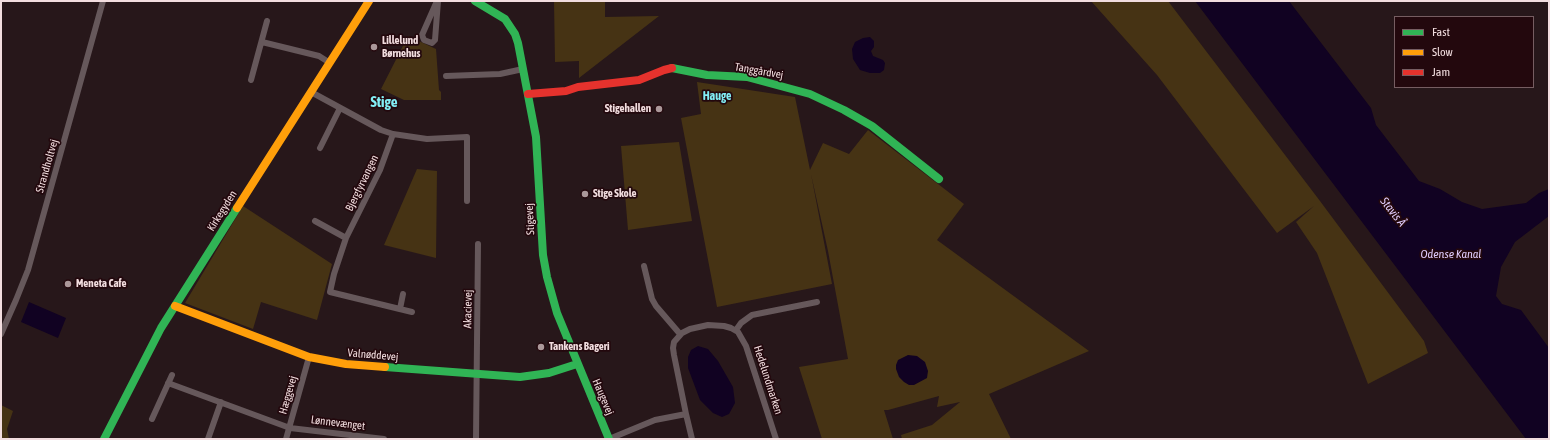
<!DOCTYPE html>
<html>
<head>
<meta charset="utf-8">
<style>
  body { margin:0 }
  #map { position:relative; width:1550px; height:440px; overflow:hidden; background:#27171a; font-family:"Asap Condensed",sans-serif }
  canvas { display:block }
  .frame { position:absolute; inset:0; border:2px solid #f2dddf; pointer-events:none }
  .legend { position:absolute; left:1394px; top:16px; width:140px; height:72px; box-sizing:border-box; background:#23080d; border:1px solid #765d61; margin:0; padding:5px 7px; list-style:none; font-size:12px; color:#f2dddf }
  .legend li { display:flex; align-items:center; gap:8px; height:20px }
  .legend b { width:20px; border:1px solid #765d61 }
</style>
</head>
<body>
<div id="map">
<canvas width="1550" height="440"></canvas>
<div class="frame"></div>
<ul class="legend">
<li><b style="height:5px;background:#30b455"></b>Fast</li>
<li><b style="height:5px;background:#ff9f0a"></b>Slow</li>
<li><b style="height:5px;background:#e5322d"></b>Jam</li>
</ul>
</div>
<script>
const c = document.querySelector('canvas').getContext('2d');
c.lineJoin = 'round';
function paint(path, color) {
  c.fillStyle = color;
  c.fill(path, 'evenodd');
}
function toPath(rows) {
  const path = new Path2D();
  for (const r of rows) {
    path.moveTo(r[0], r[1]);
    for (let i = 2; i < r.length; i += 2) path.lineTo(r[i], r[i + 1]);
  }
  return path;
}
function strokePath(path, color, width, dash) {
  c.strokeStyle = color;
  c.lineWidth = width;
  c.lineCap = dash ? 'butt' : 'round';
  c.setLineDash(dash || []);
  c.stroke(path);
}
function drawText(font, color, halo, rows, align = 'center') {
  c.font = font + ' "Asap Condensed",sans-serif';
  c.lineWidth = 3.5;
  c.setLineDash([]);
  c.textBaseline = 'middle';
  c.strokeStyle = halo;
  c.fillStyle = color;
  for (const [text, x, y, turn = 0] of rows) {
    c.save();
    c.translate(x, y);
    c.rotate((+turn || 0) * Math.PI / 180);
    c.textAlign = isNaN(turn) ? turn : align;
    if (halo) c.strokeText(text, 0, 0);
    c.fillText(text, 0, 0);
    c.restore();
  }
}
const green = toPath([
  [554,1,612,1,605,2,605,17,659,16,579,78,579,61,555,62],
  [1091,1,1168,1,1320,201,1424,341,1428,353,1368,384,1317,253,1296,222,1314,206,1277,233,1157,75],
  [408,36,436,49,439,90,441,92,441,100,404,100,381,89],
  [697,82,795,97,810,170,823,143,849,154,868,130,964,204,937,240,1089,351,989,394,1011,439,902,439,901,435,932,425,960,402,937,407,939,396,888,410,884,410,893,439,822,439,799,367,848,359,828,251,811,174,832,284,717,307,681,118,701,114],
  [679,142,692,221,628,230,621,146],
  [417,169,437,171,436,258,384,245],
  [243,206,332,264,317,320,261,302,253,329,185,303],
  [1,405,13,411,7,429,9,439,1,439]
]);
const water = toPath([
  [1195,1,1289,1,1371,108,1376,125,1419,181,1440,189,1462,202,1482,209,1526,203,1539,193,1549,189,1549,216,1515,242,1501,267,1496,296,1502,304,1521,310,1549,348,1549,439,1526,439],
  [870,37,874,41,874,47,871,51,873,56,883,60,885,63,884,70,880,73,870,73,860,70,853,59,852,49,855,42,863,38],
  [29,302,66,318,58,338,21,322],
  [698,346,708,349,718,361,733,387,735,403,729,414,722,417,713,413,700,400,688,368,688,357,691,350],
  [908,355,917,356,925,362,928,371,927,378,914,385,909,385,904,382,899,377,896,369,896,365,898,360]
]);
const street = toPath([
  [437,1,422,35,424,40,432,43,435,40,438,1],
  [262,42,319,56,330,63],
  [446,76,500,74,523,69],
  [251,80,267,21],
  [311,92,381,130,393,134,427,139,467,137,467,201],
  [393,134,380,170,346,238,334,274,330,292,412,312],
  [320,148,340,108],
  [315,221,346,238],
  [644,266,652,299,656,306,680,334],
  [400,309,403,294],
  [736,330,741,323,752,315,817,302],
  [1,334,16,300,28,270,103,1],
  [168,383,290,428,384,439],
  [686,414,674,355,673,348,674,342,682,333,690,329,708,325,724,326,731,328,738,332,746,346,776,439],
  [152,419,172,375],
  [208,439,221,402],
  [286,439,309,357],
  [476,439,478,244],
  [609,439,655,420,686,414,692,439]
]);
const fast = toPath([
  [475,1,505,19,515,34,518,43,536,137,543,255,547,277,557,313,609,439],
  [672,68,707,75,747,77,810,94,844,110,872,126,939,179],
  [385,367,520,377,549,373,577,364],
  [104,439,161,328,237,208]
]);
const slow = toPath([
  [237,208,369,1],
  [175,306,309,357,346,364,385,367]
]);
const jam = toPath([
  [528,94,566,91,578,87,639,80,664,70,672,68]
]);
const markers = [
  [374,47,4,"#ab989a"],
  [659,109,4,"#ab989a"],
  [585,194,4,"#ab989a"],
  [68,284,4,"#ab989a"],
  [541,347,4,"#ab989a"]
];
const poiNames = [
  ["Lillelund",382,41],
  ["Børnehus",382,54],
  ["Stigehallen",651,109,"right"],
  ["Stige Skole",593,194],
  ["Meneta Cafe",76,284],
  ["Tankens Bageri",549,347]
];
const streetNames = [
  ["Tanggårdvej",759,71,10],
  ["Strandholtvej",47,166,-74],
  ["Bjergfyrvangen",362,183,-64],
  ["Kirkegyden",222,211,-58],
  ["Stigevej",530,219,-93],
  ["Akacievej",468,309,-89],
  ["Valnøddevej",373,355,5],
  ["Hedelundmarken",768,380,72],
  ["Hæggevej",288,395,-74],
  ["Haugevej",603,397,67],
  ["Lønnevænget",338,423,7]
];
const neighbourhoodNames = [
  ["Hauge",717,96]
];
const waterNames = [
  ["Stavis Å",1393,212,52],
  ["Odense Kanal",1451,254]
];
const districtNames = [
  ["Stige",384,102]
];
paint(green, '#463314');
paint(water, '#110222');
strokePath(street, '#66585b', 6);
strokePath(fast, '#30b455', 8);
strokePath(slow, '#ff9f0a', 8);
strokePath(jam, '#e5322d', 8);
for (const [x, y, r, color] of markers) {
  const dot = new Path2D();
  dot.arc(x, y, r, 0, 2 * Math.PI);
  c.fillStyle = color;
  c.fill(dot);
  strokePath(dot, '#23080d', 1.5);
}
drawText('bold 11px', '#f2dddf', '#23080d', poiNames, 'left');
drawText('11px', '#f2dddf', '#23080d', streetNames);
drawText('bold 12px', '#82eef5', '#23080d', neighbourhoodNames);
drawText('italic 12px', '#dfcbfc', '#23080d', waterNames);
drawText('bold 15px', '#82eef5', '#23080d', districtNames);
</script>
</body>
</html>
